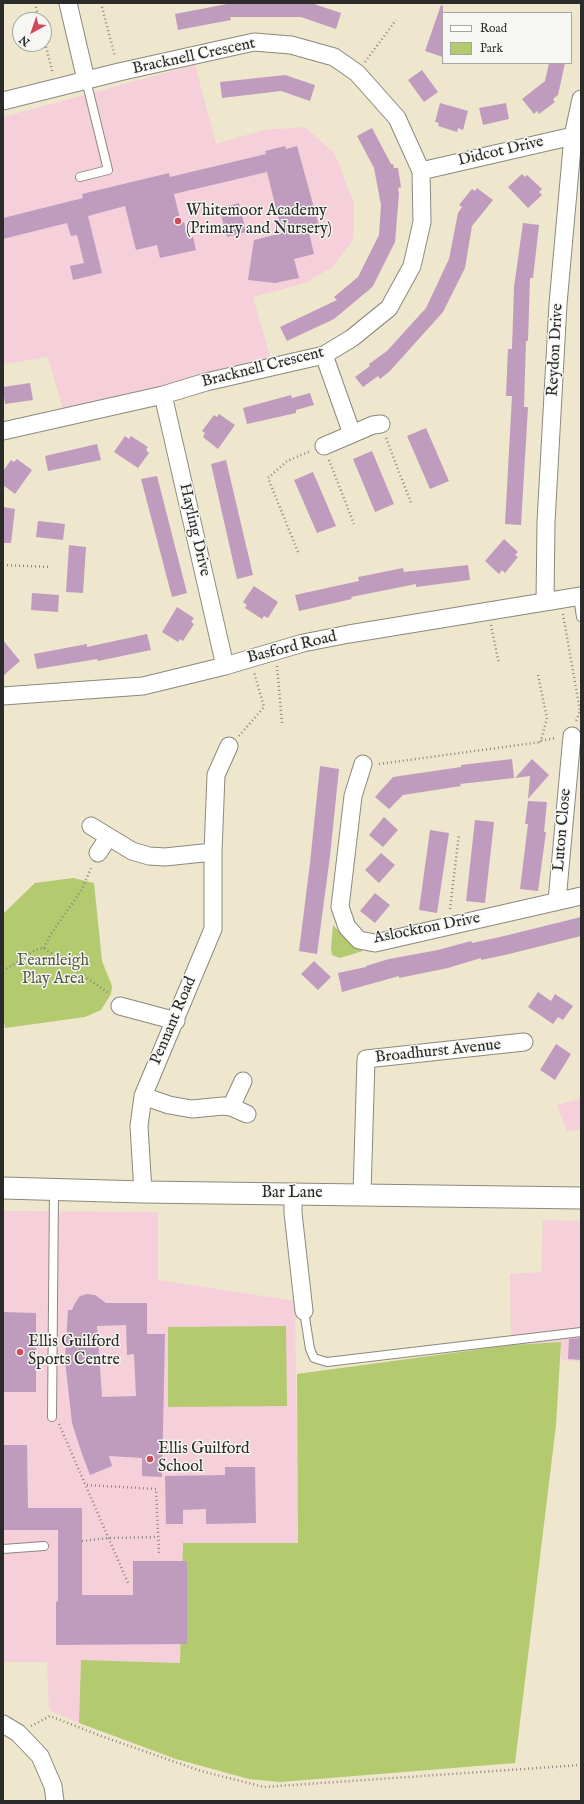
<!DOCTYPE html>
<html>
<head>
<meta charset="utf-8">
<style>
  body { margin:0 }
  #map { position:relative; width:584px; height:1804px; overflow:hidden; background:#eee6cd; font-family:"IM FELL English",serif }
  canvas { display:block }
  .frame { position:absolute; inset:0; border:4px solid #2b2b2b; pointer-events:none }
  .legend { position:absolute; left:442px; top:12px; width:130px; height:52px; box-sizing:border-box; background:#f6f6f2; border:1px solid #a5a5a2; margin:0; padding:5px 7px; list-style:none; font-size:12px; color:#2b2b2b }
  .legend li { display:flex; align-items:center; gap:8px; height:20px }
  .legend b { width:20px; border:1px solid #a5a5a2 }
  .north { position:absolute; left:12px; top:12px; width:40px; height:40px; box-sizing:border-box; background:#f6f6f2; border:1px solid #a5a5a2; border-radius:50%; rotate:220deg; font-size:11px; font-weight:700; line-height:16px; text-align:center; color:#2b2b2b }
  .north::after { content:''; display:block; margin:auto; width:14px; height:18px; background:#d1495b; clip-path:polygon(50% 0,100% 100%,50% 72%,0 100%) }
</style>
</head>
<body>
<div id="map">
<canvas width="584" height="1804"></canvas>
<div class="frame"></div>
<ul class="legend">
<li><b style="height:5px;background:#fff"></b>Road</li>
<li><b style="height:11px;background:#b3ca6f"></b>Park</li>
</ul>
<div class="north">N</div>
</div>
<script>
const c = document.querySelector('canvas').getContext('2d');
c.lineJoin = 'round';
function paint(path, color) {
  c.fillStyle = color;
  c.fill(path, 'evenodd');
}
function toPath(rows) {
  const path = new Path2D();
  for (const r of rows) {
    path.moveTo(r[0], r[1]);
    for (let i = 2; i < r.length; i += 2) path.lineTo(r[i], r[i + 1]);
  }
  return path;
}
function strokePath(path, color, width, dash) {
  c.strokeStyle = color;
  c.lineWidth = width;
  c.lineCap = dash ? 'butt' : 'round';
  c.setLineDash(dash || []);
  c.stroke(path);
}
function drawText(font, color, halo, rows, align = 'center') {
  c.font = font + ' "IM FELL English",serif';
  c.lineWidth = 3;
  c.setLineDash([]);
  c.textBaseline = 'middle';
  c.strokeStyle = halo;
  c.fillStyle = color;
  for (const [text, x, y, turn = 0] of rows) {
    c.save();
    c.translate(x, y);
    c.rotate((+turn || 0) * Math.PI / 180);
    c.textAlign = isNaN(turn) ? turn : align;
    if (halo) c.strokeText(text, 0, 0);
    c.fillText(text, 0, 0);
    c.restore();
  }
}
const built = toPath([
  [195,65,216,144,264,130,305,127,335,154,354,204,353,239,334,266,305,283,253,297,272,364,63,409,48,357,3,364,3,117],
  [581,1099,581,1129,567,1131,557,1105],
  [3,1211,158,1212,158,1280,295,1301,298,1543,183,1543,180,1663,81,1660,79,1723,49,1710,47,1662,3,1662],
  [543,1220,581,1221,581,1362,561,1360,561,1342,511,1345,510,1274,541,1272]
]);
const green = toPath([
  [73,878,94,883,102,961,112,986,111,994,101,1010,85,1017,5,1028,3,1016,3,914,35,883],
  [333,925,352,945,363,951,340,958,332,955,331,948],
  [286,1326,287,1406,168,1407,168,1327],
  [561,1342,556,1425,515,1763,305,1780,280,1782,249,1779,176,1759,79,1723,81,1660,180,1663,183,1543,298,1543,297,1374,511,1345]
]);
const building = toPath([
  [232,3,311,3,341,13,336,29,301,17,230,17,231,20,178,30,175,14],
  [441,5,443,6,443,57,425,51],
  [549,63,565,63,558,95,553,99,555,102,539,114,537,111,534,114,522,99,545,81],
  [422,70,438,92,424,102,408,80],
  [285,75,315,85,310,101,281,91,222,98,220,82],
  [440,103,468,111,463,130,458,128,457,132,438,126,439,123,435,122],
  [506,103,509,119,483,125,479,108],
  [372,128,391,164,393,164,394,168,398,168,401,187,398,188,399,194,395,242,373,286,370,289,334,319,287,341,280,327,337,300,334,297,358,277,379,235,381,205,374,168,357,136],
  [285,146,286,149,297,146,319,226,308,228,314,254,294,259,299,278,275,283,248,280,254,240,282,233,267,172,174,194,181,223,184,222,188,238,193,237,196,250,160,258,157,245,136,250,125,206,88,216,102,273,73,280,70,266,84,263,77,235,71,236,67,223,3,239,3,218,83,198,82,194,169,173,170,177,266,154,265,151],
  [522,174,525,177,527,175,542,189,539,192,542,195,528,208,508,187],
  [477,188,493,200,472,226,465,268,443,312,390,371,380,379,378,376,363,387,355,377,370,366,369,364,387,351,426,308,449,259,458,213,462,207,459,205,472,189,475,191],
  [239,203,246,232,227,237,219,208],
  [523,223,539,225,533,278,530,278,528,341,526,341,524,407,528,407,521,525,505,524,512,396,506,396,508,349,512,349,514,287],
  [30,383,33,400,5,404,3,387],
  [310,393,314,405,296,410,296,413,247,424,243,408,291,395,292,398],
  [219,414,235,425,218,449,203,437,205,433,202,431,214,415,217,417],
  [426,428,449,481,430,489,407,436],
  [125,436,129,439,131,436,148,447,146,450,149,453,138,468,114,452],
  [97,444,101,460,48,471,45,456],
  [372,451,394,504,375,512,353,459],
  [17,459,32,470,15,494,3,485,3,471,11,460,14,462],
  [226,460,253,575,237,579,211,464],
  [313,472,336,526,317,533,294,480],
  [157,476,187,593,172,597,141,479],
  [3,507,15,509,11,543,3,543],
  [38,521,65,524,63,540,36,537],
  [504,539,518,552,515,555,518,557,505,573,502,570,499,574,485,561],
  [69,545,86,547,83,593,66,592],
  [468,565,470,580,416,587,416,584,351,597,352,599,299,611,295,595,359,581,358,577,403,568,404,572],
  [254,586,278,602,268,618,264,616,262,619,245,608,247,605,243,602],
  [32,593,59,595,58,612,31,610],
  [177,607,194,618,191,622,194,624,183,641,180,639,178,642,162,632],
  [147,634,151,650,98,661,97,659,37,669,34,654,87,644,87,647],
  [3,640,20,661,3,676],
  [512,759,514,778,460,784,461,786,403,795,389,809,375,797,393,777,461,767,461,765],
  [532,759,549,775,528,799,530,776,515,778],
  [320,766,339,769,330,856,317,954,299,951,310,863],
  [528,801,547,802,544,832,546,832,538,891,520,889,528,824,525,824],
  [384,817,398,830,383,847,369,835],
  [475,820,494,822,485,903,466,901],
  [430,830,449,833,437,913,419,910],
  [381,853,395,865,379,883,365,870],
  [375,893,390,905,375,923,360,911],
  [581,917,581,936,509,954,481,960,481,958,448,968,399,978,399,976,342,992,338,973,366,967,366,966,389,959,438,950,471,941,472,943,500,937],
  [314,961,331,977,318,990,301,974],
  [538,992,551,1001,555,994,573,1006,563,1020,558,1017,553,1024,528,1007],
  [556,1044,571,1054,555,1080,540,1070],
  [87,1294,95,1295,106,1303,147,1303,147,1334,165,1334,162,1477,142,1476,142,1458,109,1456,112,1466,90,1475,82,1454,72,1423,65,1360,68,1310,72,1310,75,1303,80,1296],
  [126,1325,127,1355,134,1354,136,1396,102,1397,97,1326],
  [3,1312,36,1313,36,1392,3,1392],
  [581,1338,581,1360,568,1359,569,1339],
  [3,1445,27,1445,28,1508,82,1508,82,1595,133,1595,133,1561,187,1561,187,1644,56,1645,56,1602,58,1601,58,1530,3,1530],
  [225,1467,255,1467,256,1523,206,1524,206,1509,183,1510,183,1524,166,1524,165,1476,225,1475]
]);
const path = toPath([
  [35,3,39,20],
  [101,3,115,57],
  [44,39,53,74],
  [365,62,396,20],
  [386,438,411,503],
  [329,460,354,524],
  [298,552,268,478,287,461,311,451],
  [3,565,50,567],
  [563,614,580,711,576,721],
  [491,625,499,664],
  [277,666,282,723],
  [538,675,547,718,541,741],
  [239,736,264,707,254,672],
  [379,764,541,742,539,741,556,738],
  [450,909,459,834],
  [44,948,51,934,81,891,92,866],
  [3,971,35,950,44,948,110,994],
  [59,1424,128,1583],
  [87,1485,156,1489,159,1553],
  [82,1541,109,1538,157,1537],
  [31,1726,50,1716,101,1736,201,1771,264,1787,581,1765]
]);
const service = toPath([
  [80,177,108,170,86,80],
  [578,597,581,617],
  [304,1311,310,1349,314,1358,327,1362,581,1332],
  [52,1417,54,1190],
  [3,1549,44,1546]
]);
const minor = toPath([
  [68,3,86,80],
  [3,101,119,72,254,42,291,45,334,57,357,73,397,118,421,171,422,222,412,266,389,308,352,338,324,355,206,382,163,395,3,431],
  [421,171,573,136,581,137],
  [324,355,352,434],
  [163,395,225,666],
  [324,446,373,425,381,424],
  [545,602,546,522,558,304,573,136,581,99],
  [3,696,143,686,225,666,303,643,349,634,581,596],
  [363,764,353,796,340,907,347,927,359,940,375,943,581,896],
  [91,826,132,851,149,856,165,857,213,852],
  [98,853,108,838],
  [557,901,572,736],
  [120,1006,176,1021],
  [143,1096,169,1105,192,1109,223,1106,231,1107,247,1114],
  [231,1107,243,1081],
  [143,1192,139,1126,143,1096,213,929,213,852,216,775,229,746],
  [293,1194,293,1213,304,1311],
  [362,1194,366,1059,524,1042],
  [3,1724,18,1733,40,1756,53,1786,55,1801]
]);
const tertiary = toPath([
  [3,1188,143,1192,581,1198]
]);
const markers = [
  [178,221,4,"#d1495b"],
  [20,1352,4,"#d1495b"],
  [150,1459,4,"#d1495b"]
];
const streetNames = [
  ["Bracknell Crescent",194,57,-12],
  ["Didcot Drive",501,152,-13],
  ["Reydon Drive",556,350,-87],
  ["Bracknell Crescent",263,368,-14],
  ["Hayling Drive",194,530,77],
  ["Basford Road",292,648,-14],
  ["Luton Close",563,830,-85],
  ["Aslockton Drive",427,929,-11],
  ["Pennant Road",174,1021,-67],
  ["Broadhurst Avenue",438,1052,-6],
  ["Bar Lane",292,1194]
];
const poiNames = [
  ["Whitemoor Academy",186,212],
  ["(Primary and Nursery)",186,230],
  ["Ellis Guilford",28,1343],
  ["Sports Centre",28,1361],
  ["Ellis Guilford",158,1450],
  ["School",158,1468]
];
const parkNames = [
  ["Fearnleigh",53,962],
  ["Play Area",53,980]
];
paint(built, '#f5cfda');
paint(green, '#b3ca6f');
paint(building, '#bf9cbe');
strokePath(service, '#8c887c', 10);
strokePath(minor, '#8c887c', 19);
strokePath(tertiary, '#8c887c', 23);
strokePath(path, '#8c887c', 2.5, [1, 3]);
strokePath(service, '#fff', 8);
strokePath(minor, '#fff', 17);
strokePath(tertiary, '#fff', 21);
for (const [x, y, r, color] of markers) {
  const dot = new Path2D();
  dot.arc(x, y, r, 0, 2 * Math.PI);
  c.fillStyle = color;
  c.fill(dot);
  strokePath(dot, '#f6f6f2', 1.5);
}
drawText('16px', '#2b2b2b', '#f6f6f2', streetNames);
drawText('16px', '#2b2b2b', '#f6f6f2', poiNames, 'left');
drawText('16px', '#545b3f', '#f6f6f2', parkNames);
</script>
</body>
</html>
